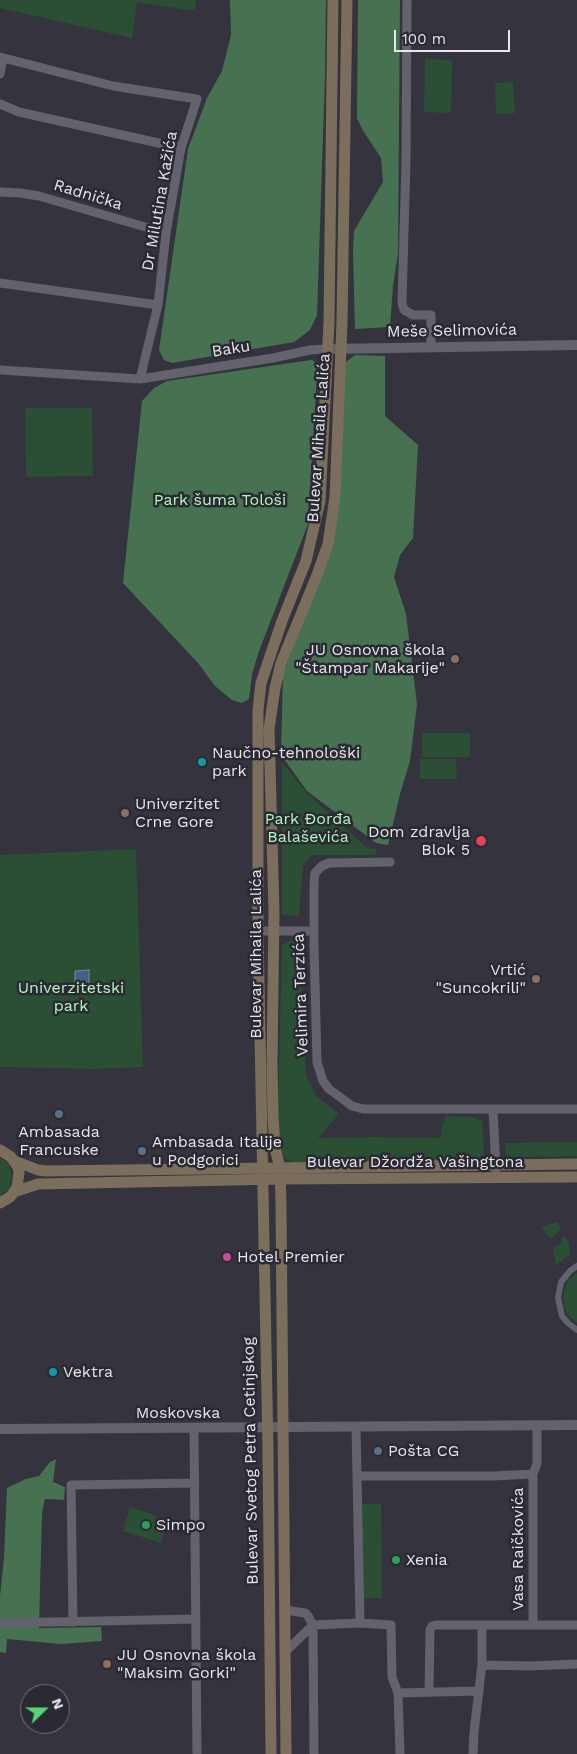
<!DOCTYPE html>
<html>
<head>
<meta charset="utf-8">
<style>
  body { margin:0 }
  #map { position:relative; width:577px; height:1754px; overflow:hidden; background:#35333d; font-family:"Work Sans",sans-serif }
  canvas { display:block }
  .north { position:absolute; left:20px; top:1684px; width:50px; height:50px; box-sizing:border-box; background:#2b2932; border:1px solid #76747c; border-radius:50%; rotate:68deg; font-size:14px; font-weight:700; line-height:20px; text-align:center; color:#e6e5eb }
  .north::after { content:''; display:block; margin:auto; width:18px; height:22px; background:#53d673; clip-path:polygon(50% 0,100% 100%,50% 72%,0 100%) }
  .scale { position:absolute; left:394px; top:30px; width:116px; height:22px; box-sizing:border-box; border:2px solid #e6e5eb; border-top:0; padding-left:6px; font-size:15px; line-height:18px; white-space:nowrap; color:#e6e5eb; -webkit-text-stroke:4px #2b2932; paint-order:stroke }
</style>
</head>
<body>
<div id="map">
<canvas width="577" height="1754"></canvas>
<div class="north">N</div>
<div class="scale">100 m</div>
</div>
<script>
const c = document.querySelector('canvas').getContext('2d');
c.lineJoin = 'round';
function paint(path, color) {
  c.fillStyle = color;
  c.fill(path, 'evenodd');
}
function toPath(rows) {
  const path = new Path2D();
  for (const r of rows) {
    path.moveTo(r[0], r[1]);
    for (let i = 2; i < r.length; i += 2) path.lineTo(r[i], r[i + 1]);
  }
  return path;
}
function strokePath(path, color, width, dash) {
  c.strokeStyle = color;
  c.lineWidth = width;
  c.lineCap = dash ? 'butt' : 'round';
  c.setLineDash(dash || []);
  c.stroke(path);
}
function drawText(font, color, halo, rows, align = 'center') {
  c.font = font + ' "Work Sans",sans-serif';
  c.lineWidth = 5;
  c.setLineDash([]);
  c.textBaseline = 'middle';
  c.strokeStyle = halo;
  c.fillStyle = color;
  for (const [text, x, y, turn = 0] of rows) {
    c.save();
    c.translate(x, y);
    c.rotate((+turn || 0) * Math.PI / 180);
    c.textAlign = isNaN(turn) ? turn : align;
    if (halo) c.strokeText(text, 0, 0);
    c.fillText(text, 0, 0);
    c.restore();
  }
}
const green = toPath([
  [0,0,196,0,195,11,137,2,132,38,0,8],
  [425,59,452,60,451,113,424,112],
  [513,82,515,113,496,114,495,83],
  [25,408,92,408,93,476,26,477],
  [422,733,470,733,470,757,422,757],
  [420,759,456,759,457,779,420,779],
  [282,762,306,792,322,807,367,848,376,849,377,855,311,855,303,866,299,916,282,915],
  [136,849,143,1067,95,1069,0,1067,0,855],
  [289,941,294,941,299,946,306,1075,316,1096,339,1114,318,1138,372,1137,441,1138,442,1125,446,1116,471,1117,482,1121,484,1154,476,1160,293,1163,284,1157,277,1146,282,945],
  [577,1142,577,1156,513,1157,506,1154,505,1143],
  [0,1158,7,1162,12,1174,10,1187,0,1196],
  [557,1222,560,1227,560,1231,553,1237,549,1237,542,1227],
  [565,1236,569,1243,570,1254,556,1265,553,1249,560,1244,563,1237],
  [577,1273,577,1323,568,1315,564,1306,563,1297,565,1287,570,1279],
  [362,1504,381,1504,382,1598,363,1598],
  [130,1507,168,1520,161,1543,123,1531]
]);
const forest = toPath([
  [230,0,326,0,325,76,317,315,310,330,294,342,172,363,164,360,159,350,188,149,207,98,222,71,231,35],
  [358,0,400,0,398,253,393,286,390,327,355,329,353,252,354,231,383,182,381,158,362,129,357,118],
  [355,355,385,356,385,416,418,445,413,538,400,555,394,577,406,614,417,704,410,761,400,794,388,845,376,843,307,791,281,755,283,675,331,538,343,364],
  [311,360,314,361,317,374,308,524,259,651,252,674,249,699,242,703,232,700,215,686,198,663,123,583,142,401,154,388,167,381],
  [56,1459,53,1482,65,1487,64,1500,45,1499,42,1512,39,1628,101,1627,102,1641,61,1644,7,1639,6,1653,0,1652,0,1596,4,1558,7,1488,26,1479,39,1476,50,1462]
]);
const water = toPath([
  [89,970,89,985,75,985,75,971,89,970]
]);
const pedestrian = toPath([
  [577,1266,570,1271,561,1282,558,1298,562,1316,568,1323,577,1330]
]);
const minor = toPath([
  [407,0,406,161,402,303,404,310,413,315,431,315,431,347],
  [0,57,113,86,197,99,181,148,166,233,158,305,140,379],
  [0,74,3,58],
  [0,104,19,112,181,148],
  [0,192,20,193,39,196,166,233],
  [0,283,158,305],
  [0,370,140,379,273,358,310,350,328,349],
  [390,862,329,863,322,866,315,873,314,883,314,944,317,1062,323,1081,329,1089,352,1106,363,1109,577,1109],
  [258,931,314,931],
  [493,1109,496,1170],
  [356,1427,360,1623],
  [194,1428,197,1754],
  [533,1474,533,1625],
  [357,1476,493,1476,533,1474,537,1464,537,1426],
  [285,1610,305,1613,308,1616,313,1625,314,1754],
  [73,1622,71,1485,195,1483],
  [0,1623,196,1619],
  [313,1625,360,1623,391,1625,392,1677,398,1693,400,1754],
  [284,1653,313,1625],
  [482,1665,530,1666,577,1664],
  [429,1692,430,1630,432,1626,436,1625,577,1625],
  [398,1693,478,1691],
  [473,1754,474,1732,482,1665,482,1625]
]);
const tertiary = toPath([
  [328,349,577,345],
  [0,1429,577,1425]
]);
const secondary = toPath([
  [0,1150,11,1157,18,1167,19,1173,17,1187,14,1192,10,1197,0,1203],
  [15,1161,38,1170,47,1171,577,1164],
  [14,1192,38,1184,280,1179,577,1177],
  [271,1754,268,1450,258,931,258,710,261,683,282,621,306,561,320,501,329,322,333,0],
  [286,1754,281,1204,280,1168,275,1148,273,1116,272,1062,274,912,269,729,275,688,281,663,317,575,328,544,335,497,342,322,347,0]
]);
const markers = [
  [455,659,5,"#8d6e63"],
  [202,762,5,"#0f9aa8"],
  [125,813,5,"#8d6e63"],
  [481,841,6,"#e0444e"],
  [536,979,5,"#8d6e63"],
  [59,1114,5,"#5c6f8a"],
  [142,1151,5,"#5c6f8a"],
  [227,1257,5,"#d1479c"],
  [53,1372,5,"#0f9aa8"],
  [378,1451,5,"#5c6f8a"],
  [146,1525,5,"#2e9e5b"],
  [396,1560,5,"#2e9e5b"],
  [107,1664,5,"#8d6e63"]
];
const streetNames = [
  ["Radnička",88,195,17],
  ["Dr Milutina Kažića",160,201,-80],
  ["Meše Selimovića",452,331,-1],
  ["Baku",231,349,-9],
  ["Bulevar Mihaila Lalića",319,438,-86],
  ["Bulevar Mihaila Lalića",256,954,-90],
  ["Velimira Terzića",301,995,-92],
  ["Bulevar Džordža Vašingtona",415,1162],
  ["Moskovska",178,1413],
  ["Bulevar Svetog Petra Cetinjskog",251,1461,-91],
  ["Vasa Raičkovića",518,1549,-90]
];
const parkNames = [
  ["Park šuma Tološi",220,500],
  ["Park Đorđa",308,819],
  ["Balaševića",308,837],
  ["Univerzitetski",71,988],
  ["park",71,1006]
];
const poiNames = [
  ["JU Osnovna škola",445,650,"right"],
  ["\"Štampar Makarije\"",445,668,"right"],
  ["Naučno-tehnološki",212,753],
  ["park",212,771],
  ["Univerzitet",135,804],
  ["Crne Gore",135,822],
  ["Dom zdravlja",470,832,"right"],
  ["Blok 5",470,850,"right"],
  ["Vrtić",526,970,"right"],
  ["\"Suncokrili\"",526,988,"right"],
  ["Ambasada",59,1132,"center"],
  ["Francuske",59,1150,"center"],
  ["Ambasada Italije",152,1142],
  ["u Podgorici",152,1160],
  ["Hotel Premier",237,1257],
  ["Vektra",63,1372],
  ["Pošta CG",388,1451],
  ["Simpo",156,1525],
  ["Xenia",406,1560],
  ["JU Osnovna škola",117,1655],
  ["\"Maksim Gorki\"",117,1673]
];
paint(green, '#2a4f35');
paint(forest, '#467252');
paint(water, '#426187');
strokePath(water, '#7389a5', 1);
strokePath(pedestrian, '#64626d', 6);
strokePath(minor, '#64626d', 9);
strokePath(tertiary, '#64626d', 10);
strokePath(secondary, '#7c6e5c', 11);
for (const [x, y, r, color] of markers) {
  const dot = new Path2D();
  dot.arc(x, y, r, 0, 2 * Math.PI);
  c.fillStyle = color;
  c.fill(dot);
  strokePath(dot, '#2b2932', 2);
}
drawText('16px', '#e6e5eb', '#2b2932', streetNames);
drawText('16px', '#b0f7c2', '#2b2932', parkNames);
drawText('16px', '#e6e5eb', '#2b2932', poiNames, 'left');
</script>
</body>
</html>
